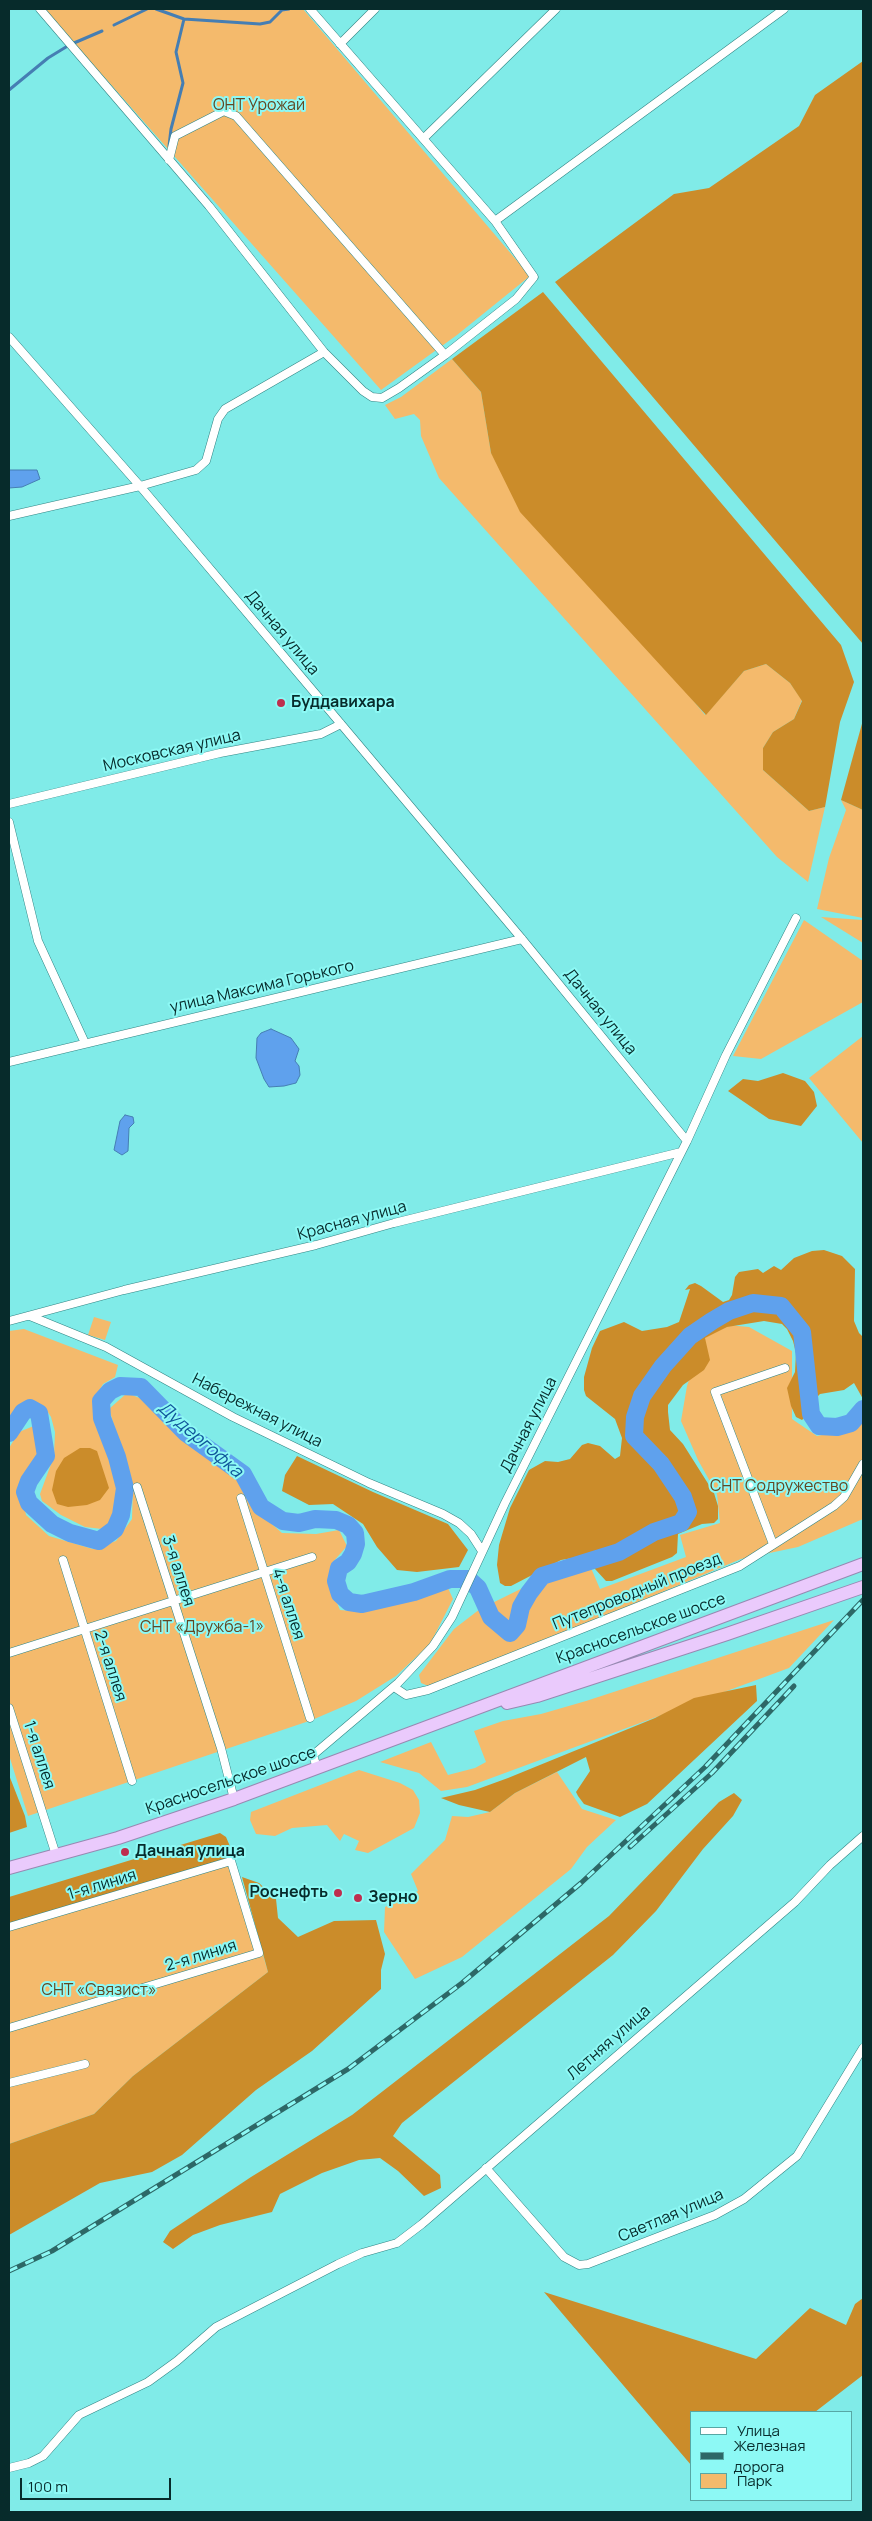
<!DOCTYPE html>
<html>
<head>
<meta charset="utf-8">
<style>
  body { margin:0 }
  #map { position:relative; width:872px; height:2521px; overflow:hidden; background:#80ebe8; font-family:Manrope,sans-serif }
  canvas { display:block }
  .frame { position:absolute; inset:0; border:10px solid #072b2b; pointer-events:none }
  .legend { position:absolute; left:690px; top:2411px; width:162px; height:90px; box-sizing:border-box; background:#8df9f5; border:1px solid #57a7a4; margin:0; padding:6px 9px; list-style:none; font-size:15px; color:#072b2b }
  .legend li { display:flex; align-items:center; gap:10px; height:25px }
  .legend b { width:25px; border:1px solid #57a7a4 }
  .scale { position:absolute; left:20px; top:2478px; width:151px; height:22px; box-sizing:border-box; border:2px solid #072b2b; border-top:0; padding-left:6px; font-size:15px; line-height:18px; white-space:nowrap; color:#072b2b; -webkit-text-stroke:4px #8df9f5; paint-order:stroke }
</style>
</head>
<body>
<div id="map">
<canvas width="872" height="2521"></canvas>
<div class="frame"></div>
<ul class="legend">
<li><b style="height:6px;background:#fff"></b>Улица</li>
<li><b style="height:6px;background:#2d6867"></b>Железная дорога</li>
<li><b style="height:14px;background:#f4ba6c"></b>Парк</li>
</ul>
<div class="scale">100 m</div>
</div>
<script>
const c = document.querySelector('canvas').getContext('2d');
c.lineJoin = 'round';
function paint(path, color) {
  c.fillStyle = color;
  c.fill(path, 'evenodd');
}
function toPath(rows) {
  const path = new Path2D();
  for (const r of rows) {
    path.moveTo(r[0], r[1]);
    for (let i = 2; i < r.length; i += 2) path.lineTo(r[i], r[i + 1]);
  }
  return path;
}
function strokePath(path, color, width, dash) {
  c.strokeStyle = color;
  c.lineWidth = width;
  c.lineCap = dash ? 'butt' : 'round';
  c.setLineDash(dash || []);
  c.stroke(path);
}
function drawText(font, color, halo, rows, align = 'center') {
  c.font = font + ' Manrope,sans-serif';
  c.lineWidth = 4;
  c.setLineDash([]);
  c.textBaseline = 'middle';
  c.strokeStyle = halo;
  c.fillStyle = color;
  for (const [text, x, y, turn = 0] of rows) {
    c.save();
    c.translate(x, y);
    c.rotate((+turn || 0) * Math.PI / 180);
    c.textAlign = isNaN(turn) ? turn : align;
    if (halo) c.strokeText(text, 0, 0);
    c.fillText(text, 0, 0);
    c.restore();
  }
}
const green = toPath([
  [39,9,303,9,530,276,457,335,381,390,106,79],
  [452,359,481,392,491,453,705,715,744,671,766,664,790,683,802,700,794,719,773,732,763,748,763,770,809,811,825,807,808,882,777,857,439,478,421,436,420,420,414,414,395,419,385,405,401,397],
  [841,800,863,810,863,918,817,909,829,858,846,810],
  [821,917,863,920,863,943],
  [804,920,863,961,863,1002,761,1059,733,1056],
  [863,1036,863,1143,809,1078],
  [94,1317,111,1322,105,1340,88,1335],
  [727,1325,749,1327,792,1351,792,1419,817,1436,845,1430,863,1414,863,1519,798,1547,741,1559,433,1688,421,1683,419,1675,454,1629,480,1609,545,1577,591,1568,600,1589,686,1557,680,1535,720,1523,717,1494,698,1460,681,1421,687,1386,703,1337],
  [24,1329,118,1365,115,1377,103,1384,98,1393,93,1410,96,1427,118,1469,121,1486,119,1508,113,1526,102,1529,85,1527,61,1515,42,1501,40,1494,54,1456,55,1432,51,1417,44,1406,35,1403,25,1406,9,1423,9,1331],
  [127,1393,147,1401,182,1436,236,1478,256,1510,282,1533,316,1534,339,1530,347,1546,333,1562,328,1581,340,1610,352,1611,376,1607,448,1588,453,1599,430,1644,396,1676,356,1701,312,1720,28,1816,9,1755,9,1448,19,1432,36,1425,38,1459,21,1490,26,1515,49,1536,93,1549,116,1541,132,1519,133,1487,109,1409],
  [834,1620,789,1668,467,1787,441,1791,419,1773,380,1762,431,1742,448,1775,475,1768,486,1762,474,1731,503,1721,541,1714,586,1701],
  [359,1770,400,1783,413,1790,419,1800,420,1813,414,1828,368,1853,355,1850,359,1841,344,1834,340,1841,327,1825,292,1828,275,1836,256,1834,250,1820,251,1812],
  [557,1772,582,1809,616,1820,587,1847,571,1869,462,1957,415,1979,384,1932,385,1907,418,1891,411,1874,445,1840,452,1816,468,1817,490,1812,515,1793],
  [234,1858,268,1972,133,2076,94,2114,9,2144,9,1924]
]);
const forest = toPath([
  [863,61,863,644,555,282,674,194,709,188,799,126,815,95],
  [543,292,841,645,854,682,840,722,825,807,809,811,763,770,763,748,773,732,794,719,802,701,790,683,766,664,744,671,706,715,520,512,491,453,481,392,452,359],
  [863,720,863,810,841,800],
  [783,1073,805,1081,814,1092,817,1106,801,1126,769,1119,728,1091,743,1079,758,1081],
  [824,1250,842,1256,855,1269,854,1321,859,1333,863,1337,863,1399,854,1383,844,1390,820,1394,811,1403,806,1416,802,1420,796,1417,791,1406,787,1388,795,1372,796,1353,793,1341,787,1329,782,1324,764,1321,727,1327,705,1338,710,1360,704,1370,683,1385,668,1405,668,1412,670,1430,683,1444,714,1493,718,1506,718,1519,714,1523,702,1524,678,1534,677,1553,672,1557,612,1581,606,1581,585,1558,579,1557,561,1560,511,1586,505,1586,500,1583,497,1565,499,1545,510,1508,529,1470,545,1461,558,1462,570,1459,582,1445,588,1443,600,1446,615,1459,620,1456,622,1438,615,1419,586,1396,584,1390,584,1377,592,1348,600,1331,624,1322,642,1331,667,1327,679,1322,690,1289,685,1290,689,1285,695,1283,701,1286,723,1302,729,1300,732,1295,735,1277,739,1272,758,1269,763,1273,774,1266,781,1270,794,1258,812,1251],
  [80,1448,90,1448,97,1451,109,1488,100,1500,87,1505,68,1507,57,1504,52,1490,56,1471,64,1458],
  [297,1456,373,1492,448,1524,468,1550,459,1567,417,1572,397,1570,377,1547,363,1524,333,1504,309,1505,282,1491,285,1475],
  [756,1685,757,1701,647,1804,620,1817,584,1804,578,1796,576,1792,590,1771,586,1757,515,1793,490,1812,459,1805,441,1798,475,1790,508,1778,655,1718,694,1698],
  [9,1775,25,1816,27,1827,9,1833],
  [734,1793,742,1800,733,1816,703,1849,656,1911,613,1955,402,2123,393,2136,440,2175,441,2188,424,2196,398,2171,380,2158,359,2160,322,2173,280,2194,272,2212,220,2225,193,2235,173,2249,163,2242,170,2231,251,2177,352,2115,533,1975,609,1916,719,1802],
  [220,1833,226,1837,232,1851,228,1860,9,1924,9,1897],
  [242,1877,259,1883,276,1899,278,1918,298,1937,334,1921,376,1920,385,1954,381,1970,381,1989,312,2051,256,2090,182,2155,152,2172,100,2183,9,2235,9,2144,94,2114,133,2076,268,1972],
  [544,2292,756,2359,810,2308,846,2325,855,2304,863,2298,863,2375,815,2412,691,2412,691,2465]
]);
const water = toPath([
  [9,470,37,470,40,479,22,487,9,488,9,470],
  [271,1029,291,1038,299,1049,295,1061,299,1066,300,1075,296,1083,284,1086,269,1087,264,1079,256,1058,257,1038,261,1033,271,1029],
  [125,1115,133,1117,134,1123,129,1128,128,1151,122,1155,114,1150,120,1121,125,1115]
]);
const stream = toPath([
  [156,9,184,19,260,24,270,22,282,10,289,9],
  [114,25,147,9],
  [74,43,102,31],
  [9,90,48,58,66,47],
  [169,146,171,129,183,83,176,52,184,19]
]);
const river = toPath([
  [9,1433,23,1412,30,1408,39,1413,46,1456,29,1481,25,1492,29,1503,52,1524,70,1533,99,1541,115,1529,121,1515,125,1488,117,1457,102,1418,101,1401,110,1391,120,1386,141,1387,186,1433,243,1474,261,1507,283,1521,299,1523,315,1519,336,1520,348,1525,355,1533,356,1544,353,1554,348,1562,339,1568,336,1581,340,1594,349,1602,362,1604,414,1592,450,1579,468,1579,478,1588,491,1617,510,1633,517,1625,521,1607,529,1593,542,1576,619,1552,654,1532,681,1523,688,1512,683,1497,661,1464,634,1436,635,1417,642,1396,663,1366,690,1336,712,1321,729,1311,753,1303,781,1306,802,1332,811,1414,819,1426,837,1427,851,1423,863,1409]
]);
const minor = toPath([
  [40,9,209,206,324,352,363,391,372,397,382,398,399,388,445,355,516,299,534,277,495,221,310,9],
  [340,44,375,9],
  [424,138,556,9],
  [169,160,175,136,224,111,236,116,445,355],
  [495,221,784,9],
  [9,337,140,486,341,724,522,939,687,1141],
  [9,516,140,486,196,470,206,461,218,419,225,409,324,352],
  [9,804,220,753,321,734,341,724],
  [9,822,38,941,85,1043],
  [9,1062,522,939],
  [30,1316,106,1347,233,1417,369,1483,443,1514,459,1523,471,1534,482,1551],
  [9,1321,124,1290,316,1245,394,1223,681,1152],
  [137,1487,221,1748,234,1799],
  [241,1498,310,1718],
  [773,1544,715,1392,785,1368],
  [63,1560,132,1781],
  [9,1653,312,1557],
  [394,1687,406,1695,428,1690,740,1566,834,1506,844,1497,863,1464],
  [9,1708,56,1855],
  [317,1768,313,1755,398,1683,433,1646,452,1617,505,1503,687,1141,726,1055,796,918],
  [9,1927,231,1861,259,1953,9,2028],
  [9,2083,85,2064],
  [486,2168,564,2257,579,2265,588,2264,715,2215,744,2199,797,2156,863,2048],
  [9,2468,29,2463,43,2456,79,2415,148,2382,177,2361,216,2327,338,2264,362,2253,397,2243,422,2224,795,1902,830,1865,863,1836]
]);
const trunk = toPath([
  [507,1703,537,1696,727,1634,863,1587],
  [9,1868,118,1838,234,1799,863,1564]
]);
const rail = toPath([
  [630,1847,712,1773,794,1686],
  [9,2271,52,2251,348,2069,462,1983,581,1883,705,1767,863,1600]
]);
const markers = [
  [281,703,5,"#be2e4e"],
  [125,1852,5,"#be2e4e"],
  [338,1893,5,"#be2e4e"],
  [358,1898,5,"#be2e4e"]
];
const parkNames = [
  ["ОНТ Урожай",259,106],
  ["СНТ Содружество",779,1487],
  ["СНТ «Дружба-1»",202,1628],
  ["СНТ «Связист»",99,1991]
];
const streetNames = [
  ["Дачная улица",282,633,50],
  ["Московская улица",172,751,-13],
  ["улица Максима Горького",262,987,-13],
  ["Дачная улица",600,1012,51],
  ["Красная улица",352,1221,-15],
  ["Набережная улица",257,1411,27],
  ["Дачная улица",529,1425,-63],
  ["3-я аллея",178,1571,72],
  ["Путепроводный проезд",637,1592,-22],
  ["4-я аллея",288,1604,72],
  ["Красносельское шоссе",641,1629,-20],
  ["2-я аллея",110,1666,72],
  ["1-я аллея",39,1755,72],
  ["Красносельское шоссе",231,1781,-19],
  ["1-я линия",102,1885,-17],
  ["2-я линия",201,1956,-17],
  ["Летняя улица",609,2043,-41],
  ["Светлая улица",671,2216,-23]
];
const poiNames = [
  ["Буддавихара",291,703],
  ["Дачная улица",135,1852],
  ["Роснефть",328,1893,"right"],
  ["Зерно",368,1898]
];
const waterNames = [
  ["Дудергофка",200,1440,41]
];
paint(green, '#f4ba6c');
paint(forest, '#cb8c2a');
paint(water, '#5fa1ed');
strokePath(water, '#457eb3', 1);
strokePath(stream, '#457eb3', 3);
strokePath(river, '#5fa1ed', 18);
strokePath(minor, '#318584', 9);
strokePath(trunk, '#9789b2', 14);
strokePath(minor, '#fff', 8);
strokePath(trunk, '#eacafc', 12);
strokePath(rail, '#2d6867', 5);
strokePath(rail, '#8df9f5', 3, [9]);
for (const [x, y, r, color] of markers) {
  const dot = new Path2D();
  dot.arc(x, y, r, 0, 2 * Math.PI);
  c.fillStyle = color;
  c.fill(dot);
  strokePath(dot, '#8df9f5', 2);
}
drawText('16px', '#624722', '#8df9f5', parkNames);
drawText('16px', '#072b2b', '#8df9f5', streetNames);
drawText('bold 16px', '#072b2b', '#8df9f5', poiNames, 'left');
drawText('italic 18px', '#10569b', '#8df9f5', waterNames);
</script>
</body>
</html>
